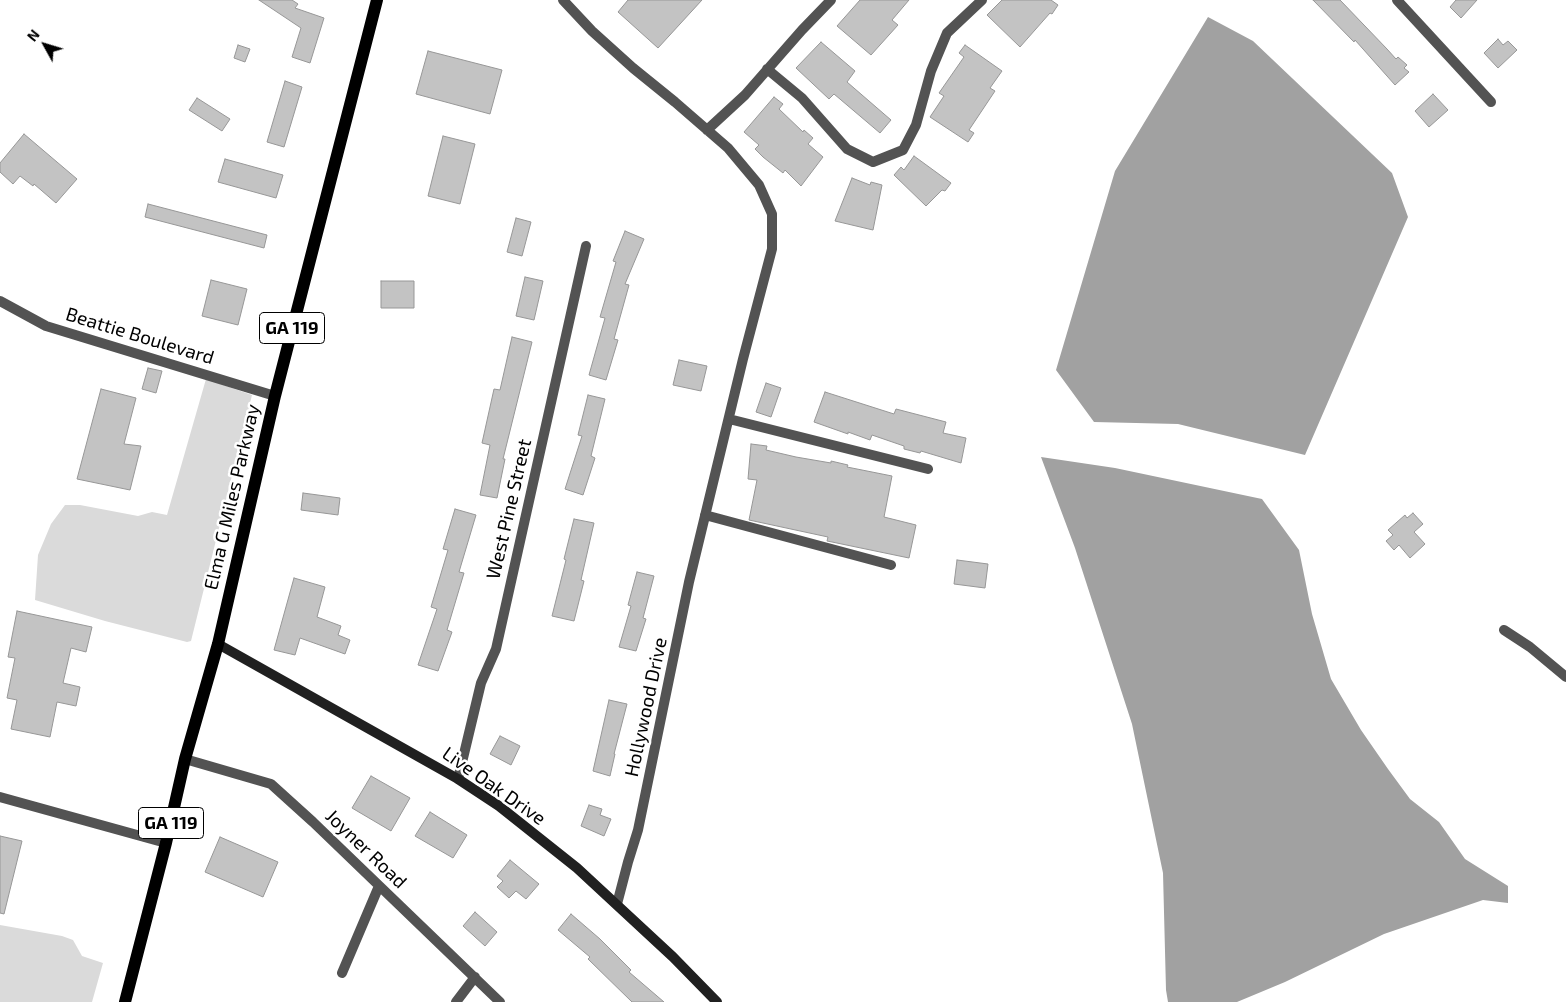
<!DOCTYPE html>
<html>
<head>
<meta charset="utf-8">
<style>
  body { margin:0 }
  #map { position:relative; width:1566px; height:1002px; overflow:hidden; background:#fff; font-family:"Exo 2",sans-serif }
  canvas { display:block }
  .north { position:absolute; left:20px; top:20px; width:50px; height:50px; -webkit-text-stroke:4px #fff; paint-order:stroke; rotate:309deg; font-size:14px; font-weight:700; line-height:20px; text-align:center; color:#000 }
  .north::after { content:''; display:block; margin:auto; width:18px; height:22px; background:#000; clip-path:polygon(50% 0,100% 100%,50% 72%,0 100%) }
</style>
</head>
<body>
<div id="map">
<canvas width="1566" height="1002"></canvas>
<div class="north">N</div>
</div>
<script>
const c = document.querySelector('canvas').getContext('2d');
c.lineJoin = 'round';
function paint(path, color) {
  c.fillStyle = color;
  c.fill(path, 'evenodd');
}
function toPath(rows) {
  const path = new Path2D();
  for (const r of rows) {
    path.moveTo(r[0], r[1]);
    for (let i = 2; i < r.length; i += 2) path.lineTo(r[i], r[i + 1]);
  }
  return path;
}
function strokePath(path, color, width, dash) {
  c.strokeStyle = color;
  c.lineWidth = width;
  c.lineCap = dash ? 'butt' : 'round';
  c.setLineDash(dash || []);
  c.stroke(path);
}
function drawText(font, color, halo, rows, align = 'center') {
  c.font = font + ' "Exo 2",sans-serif';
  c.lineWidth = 5;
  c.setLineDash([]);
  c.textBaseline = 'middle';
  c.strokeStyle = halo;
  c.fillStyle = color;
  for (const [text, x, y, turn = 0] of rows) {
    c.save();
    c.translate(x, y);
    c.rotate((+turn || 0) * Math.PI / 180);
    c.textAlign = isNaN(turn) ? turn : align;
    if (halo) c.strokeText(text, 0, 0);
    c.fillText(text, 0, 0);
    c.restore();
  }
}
const green = toPath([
  [206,379,252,395,191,641,187,642,105,621,35,600,38,555,51,524,65,505,80,505,138,516,152,512,167,515],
  [0,925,62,936,73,940,82,956,103,963,92,1002,0,1002]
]);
const water = toPath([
  [1208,17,1253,41,1392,173,1408,217,1305,455,1178,424,1094,422,1056,370,1115,171],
  [1041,457,1115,468,1262,499,1299,550,1312,614,1331,679,1361,730,1388,769,1410,799,1439,822,1465,859,1508,886,1508,903,1483,900,1384,934,1285,982,1237,1002,1168,1002,1166,990,1163,873,1132,724,1075,548]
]);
const building = toPath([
  [259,0,292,0,298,4,295,8,324,18,310,63,292,57,301,28,259,0],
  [628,0,702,0,658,48,618,12,628,0],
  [860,0,909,0,892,20,898,25,871,55,837,26,860,0],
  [1002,0,1051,0,1058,5,1052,14,1050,13,1020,47,987,15,1002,0],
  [1313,0,1340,0,1387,49,1396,59,1398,57,1407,65,1404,68,1409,72,1395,85,1355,40,1354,42,1313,0],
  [1456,0,1477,0,1461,18,1450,7,1456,0],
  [1498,39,1503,45,1508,41,1517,50,1498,68,1484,53,1498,39],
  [821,42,855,71,847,82,891,120,880,133,834,94,829,99,796,68,821,42],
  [238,45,250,49,245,62,234,58,238,45],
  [965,45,1002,71,990,88,995,91,969,130,974,133,968,142,930,117,944,96,939,93,964,57,959,53,965,45],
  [428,51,502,70,490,114,416,94,428,51],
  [285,81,302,87,284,147,267,142,285,81],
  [1433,94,1448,110,1429,127,1415,111,1433,94],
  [774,97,783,104,779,109,803,132,804,130,813,138,808,144,823,157,801,186,785,170,783,173,763,157,755,149,759,145,744,132,774,97],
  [197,98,230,119,222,131,189,110,197,98],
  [24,134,77,179,56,203,34,184,33,186,20,176,13,184,0,172,0,163,24,134],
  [443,136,475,144,460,204,428,196,443,136],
  [914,156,951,183,945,191,942,190,926,206,894,175,901,167,904,170,914,156],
  [225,159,283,175,276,198,218,182,225,159],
  [852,178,870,185,871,182,882,185,873,230,835,221,852,178],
  [148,204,267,235,264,248,145,217,148,204],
  [516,218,531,222,522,256,507,252,516,218],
  [625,231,644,239,625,284,629,285,614,339,618,340,606,380,589,375,605,318,600,317,616,262,613,261,625,231],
  [525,277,543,281,534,320,516,316,525,277],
  [211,280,247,289,238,325,202,316,211,280],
  [381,281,414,281,414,308,381,308,381,281],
  [512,337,532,342,503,459,505,459,497,498,480,495,490,445,482,443,494,389,500,390,512,337],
  [679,360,707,366,701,391,673,385,679,360],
  [148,368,162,371,156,393,142,389,148,368],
  [766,383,781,388,771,417,756,412,766,383],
  [101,389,136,398,124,444,141,446,130,490,77,479,101,389],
  [825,392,894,414,896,409,946,422,943,433,966,438,961,463,921,451,920,453,904,449,904,446,872,435,870,440,848,432,848,434,814,422,825,392],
  [588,395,605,399,591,456,595,458,583,495,565,489,582,436,578,435,588,395],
  [751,444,767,446,766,450,796,457,831,463,831,461,848,465,847,467,892,476,884,517,916,525,909,558,832,542,827,541,828,537,749,520,757,480,748,479,751,444],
  [303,493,340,498,338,515,301,510,303,493],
  [455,509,476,515,459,572,464,573,447,630,452,632,438,671,418,665,437,609,431,607,448,550,443,549,455,509],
  [1413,513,1423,524,1414,532,1425,544,1410,558,1399,545,1394,550,1386,541,1393,535,1388,530,1405,515,1407,518,1413,513],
  [574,519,594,523,581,580,584,581,574,621,552,616,566,560,564,559,574,519],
  [957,560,988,564,985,588,954,584,957,560],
  [637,572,654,576,643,618,646,619,636,651,619,647,631,606,628,605,637,572],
  [294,578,325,587,317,617,341,626,338,635,350,640,345,654,300,638,295,655,274,650,294,578],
  [17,611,92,627,86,652,71,648,63,683,80,687,76,706,57,702,50,737,11,729,17,700,7,698,15,658,8,657,17,611],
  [609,700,627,704,614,754,615,754,610,776,593,771,609,700],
  [500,736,520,746,511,765,490,754,500,736],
  [371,776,410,798,391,831,352,808,371,776],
  [589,805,602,809,600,815,611,819,604,836,581,826,589,805],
  [430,812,467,835,453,858,415,836,430,812],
  [0,836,22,841,4,914,0,913,0,836],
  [220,837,278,862,263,897,205,872,220,837],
  [510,860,539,884,526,899,516,891,509,898,497,887,503,881,497,876,510,860],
  [475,912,497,932,485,946,463,926,475,912],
  [571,914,600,939,631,970,629,972,664,1002,632,1002,588,959,590,957,558,930,571,914]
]);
const street = toPath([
  [563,0,592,31,633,68,675,102,728,148,759,185,772,214,772,249,743,359,689,582,638,830,628,862,617,904],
  [1397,0,1491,102],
  [767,69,802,98,847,149,873,162,903,150,916,125,931,71,947,33,982,0],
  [707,130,745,95,802,30,831,0],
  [0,301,46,326,275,396],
  [729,419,928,469],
  [705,515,891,565],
  [1504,630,1530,647,1566,677],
  [185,759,271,784,313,822,500,1002],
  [458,779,481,683,496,649,586,246],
  [0,797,166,843],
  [342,973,379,886],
  [456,1002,475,977]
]);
const secondary = toPath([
  [218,644,458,779,499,806,577,868,673,957,717,1002]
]);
const primary = toPath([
  [125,1002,166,843,185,759,218,644,275,396,377,0]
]);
const shields = [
  [292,328,65],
  [171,823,65]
];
const shieldNames = [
  ["GA 119",292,328],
  ["GA 119",171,823]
];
const streetNames = [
  ["Beattie Boulevard",140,336,17],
  ["Elma G Miles Parkway",232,497,-77],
  ["West Pine Street",509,509,-77],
  ["Hollywood Drive",646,707,-78],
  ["Live Oak Drive",494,786,35],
  ["Joyner Road",366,849,44]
];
paint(green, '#dadada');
paint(water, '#a1a1a1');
paint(building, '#c3c3c3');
strokePath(building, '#979797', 1);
strokePath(street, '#535353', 10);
strokePath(secondary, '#202020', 10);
strokePath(primary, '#000', 12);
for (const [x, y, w] of shields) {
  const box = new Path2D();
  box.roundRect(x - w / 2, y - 15.5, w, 31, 4);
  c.fillStyle = '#fff';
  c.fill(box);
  strokePath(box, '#000', 1);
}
drawText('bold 18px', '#000', null, shieldNames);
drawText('19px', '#000', '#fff', streetNames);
</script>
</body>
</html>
